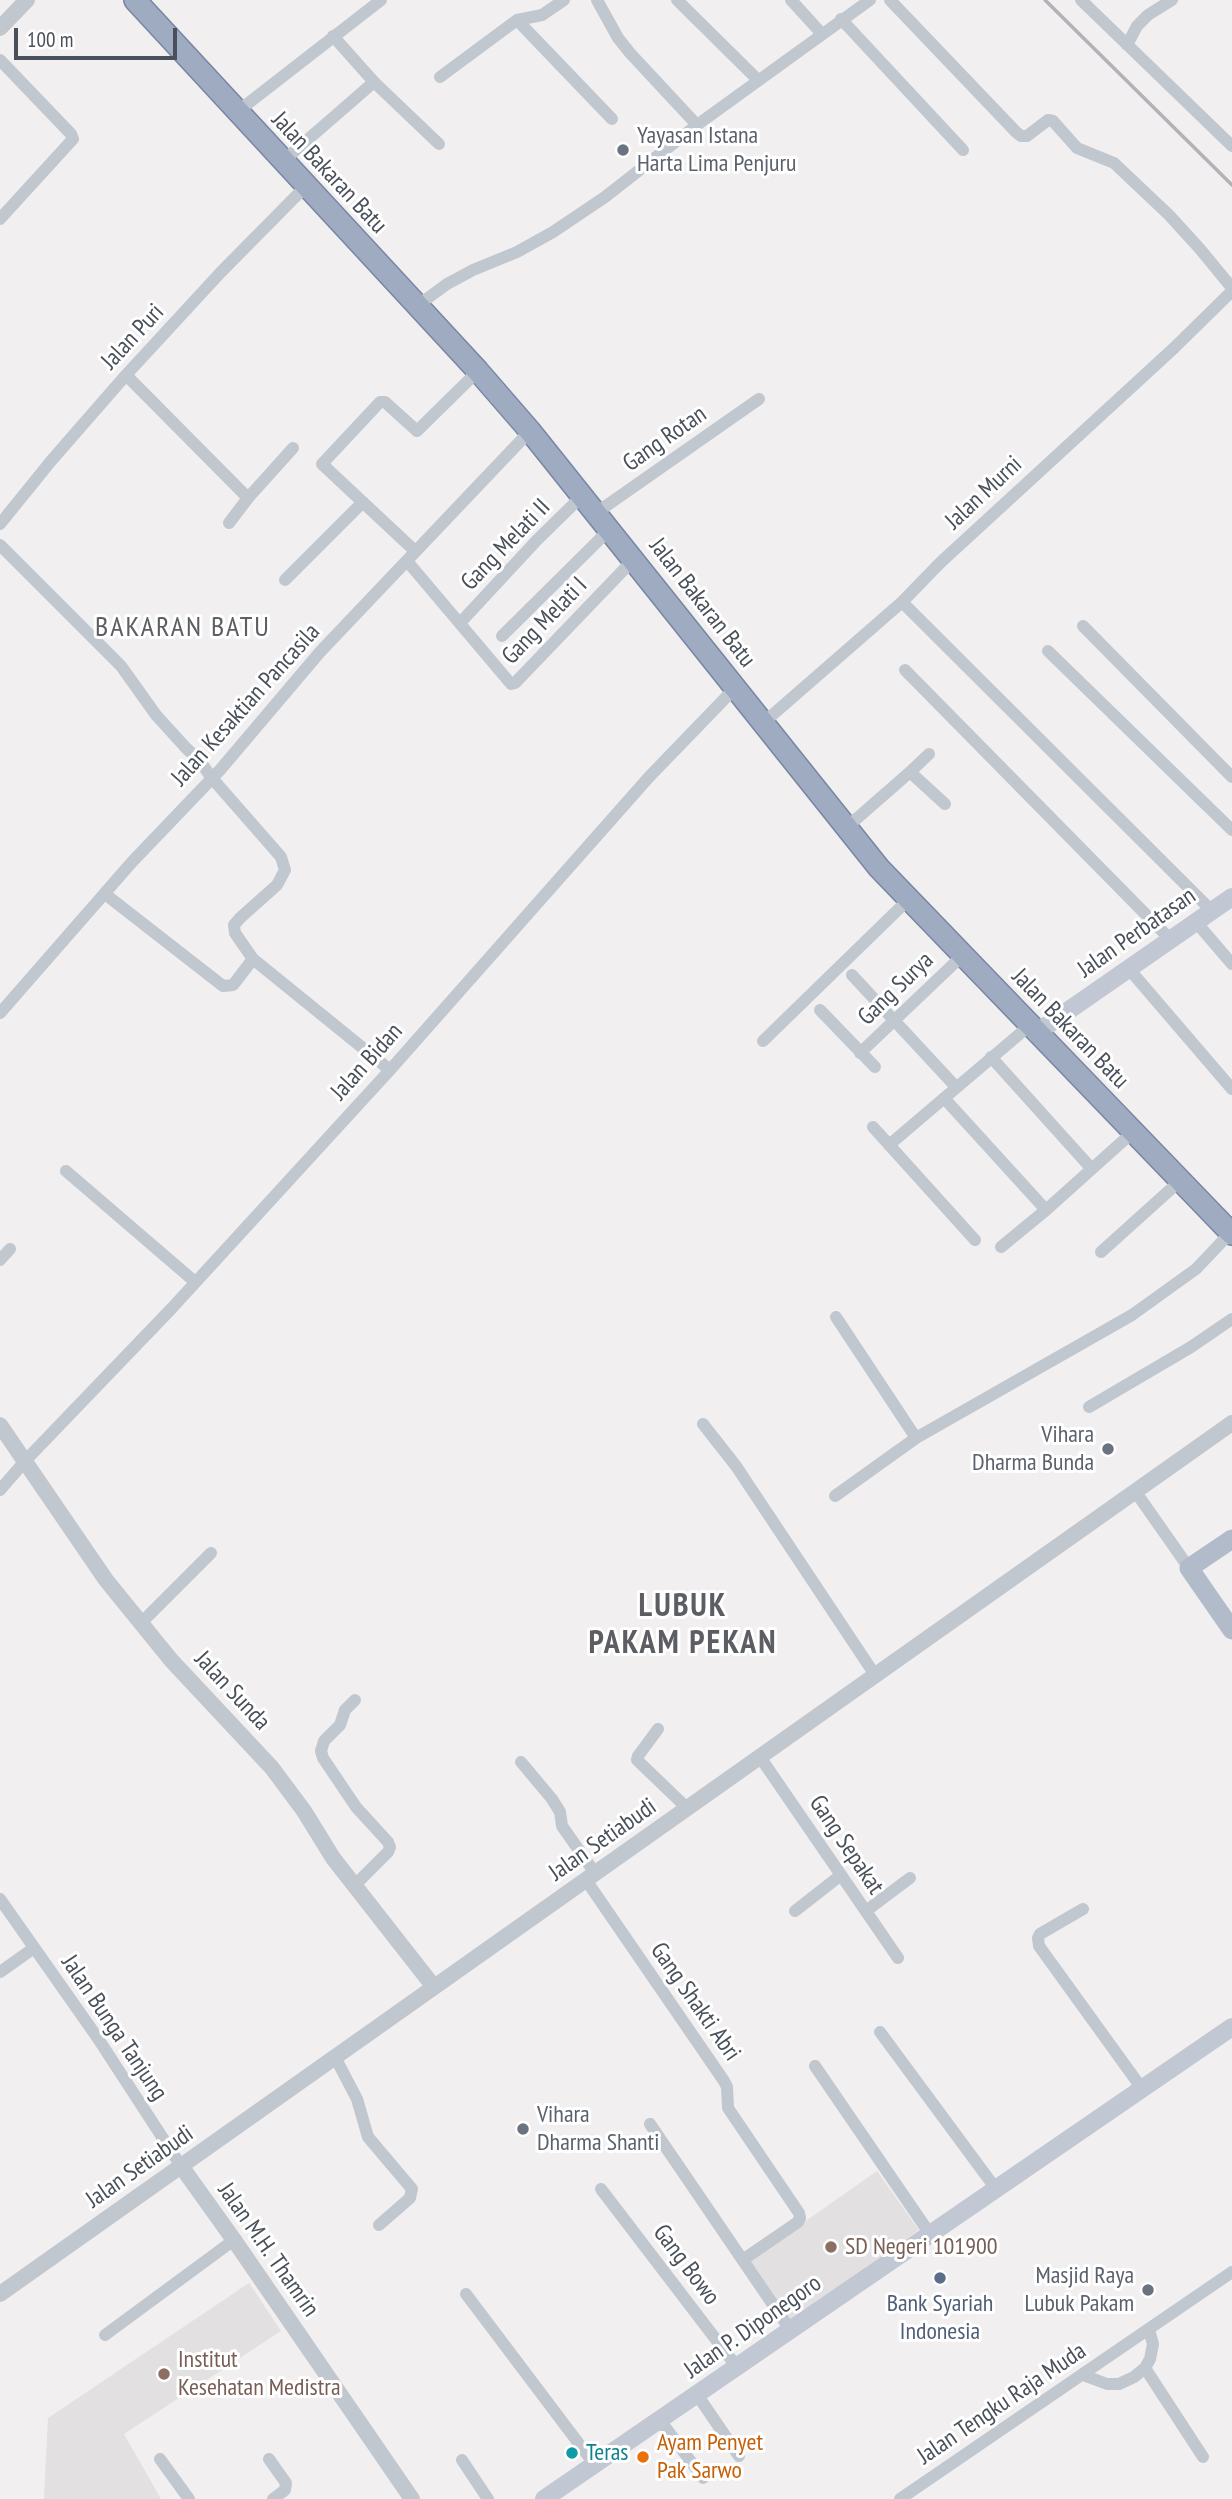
<!DOCTYPE html>
<html>
<head>
<meta charset="utf-8">
<style>
  body { margin:0 }
  #map { position:relative; width:1232px; height:2499px; overflow:hidden; background:#f1efef; font-family:"PT Sans Narrow",sans-serif }
  canvas { display:block }
  .scale { position:absolute; left:14px; top:28px; width:163px; height:32px; box-sizing:border-box; border:4px solid #49505a; border-top:0; padding-left:9px; font-size:21px; line-height:24px; white-space:nowrap; color:#49505a; -webkit-text-stroke:5px #fff; paint-order:stroke }
</style>
</head>
<body>
<div id="map">
<canvas width="1232" height="2499"></canvas>
<div class="scale">100 m</div>
</div>
<script>
const c = document.querySelector('canvas').getContext('2d');
c.lineJoin = 'round';
function paint(path, color) {
  c.fillStyle = color;
  c.fill(path, 'evenodd');
}
function toPath(rows) {
  const path = new Path2D();
  for (const r of rows) {
    path.moveTo(r[0], r[1]);
    for (let i = 2; i < r.length; i += 2) path.lineTo(r[i], r[i + 1]);
  }
  return path;
}
function strokePath(path, color, width, dash) {
  c.strokeStyle = color;
  c.lineWidth = width;
  c.lineCap = dash ? 'butt' : 'round';
  c.setLineDash(dash || []);
  c.stroke(path);
}
function drawText(font, color, halo, rows, align = 'center') {
  c.font = font + ' "PT Sans Narrow",sans-serif';
  c.lineWidth = 6;
  c.setLineDash([]);
  c.textBaseline = 'middle';
  c.strokeStyle = halo;
  c.fillStyle = color;
  for (const [text, x, y, turn = 0] of rows) {
    c.save();
    c.translate(x, y);
    c.rotate((+turn || 0) * Math.PI / 180);
    c.textAlign = isNaN(turn) ? turn : align;
    if (halo) c.strokeText(text, 0, 0);
    c.fillText(text, 0, 0);
    c.restore();
  }
}
const education = toPath([
  [877,2171,919,2230,785,2324,743,2265],
  [249,2283,281,2331,124,2434,161,2499,44,2499,48,2418]
]);
const minor = toPath([
  [597,0,618,38,630,53,697,125],
  [677,0,758,80],
  [791,0,822,34],
  [890,0,1016,132,1021,136,1027,136,1048,120,1053,121,1077,148,1114,163,1169,215,1200,249,1232,288],
  [1081,0,1232,146],
  [841,19,963,150],
  [517,20,612,119],
  [333,36,374,82,439,144],
  [1127,45,1137,26,1148,15,1172,0],
  [0,60,71,134,73,139,0,219],
  [440,77,517,20,542,15,564,0],
  [237,112,381,0],
  [282,162,374,82],
  [417,306,447,284,473,270,517,252,553,232,605,197,697,125,870,0],
  [126,375,248,498],
  [596,513,759,399],
  [229,523,248,498,293,448],
  [0,524,51,461,126,375,221,272,306,186],
  [0,545,121,666,156,715,186,748,200,761,211,777,281,857,285,870,277,885,240,918,234,925,235,933,253,959],
  [415,551,322,464,380,402,385,402,417,431,478,371],
  [407,561,511,684,515,683,634,559],
  [285,580,363,502],
  [902,602,1212,911],
  [460,623,537,540,583,495],
  [1083,626,1232,777],
  [502,636,610,529],
  [1048,651,1232,830],
  [905,670,1170,939],
  [762,724,902,602,941,562,1174,348,1232,291],
  [910,772,929,754],
  [846,828,910,772,945,804],
  [105,894,223,986,233,985,253,959,390,1070],
  [1196,922,1232,964],
  [1129,969,1232,1089],
  [852,975,956,1087],
  [820,1010,875,1067],
  [0,1013,132,862,220,770,320,652,530,431],
  [763,1041,909,899],
  [860,1053,962,956],
  [991,1057,1091,1168],
  [944,1098,1046,1210],
  [873,1127,975,1240],
  [889,1145,1029,1026],
  [66,1171,194,1281],
  [1001,1247,1046,1210,1133,1132],
  [1101,1252,1181,1180],
  [0,1260,10,1249],
  [836,1317,916,1438],
  [1089,1407,1191,1347,1232,1319],
  [703,1424,736,1466,875,1675],
  [0,1490,26,1460,172,1308,390,1070,649,777,735,688],
  [1135,1491,1189,1568],
  [835,1496,916,1438,1132,1315,1196,1269,1231,1232],
  [140,1624,211,1553],
  [658,1729,638,1756,637,1760,687,1808],
  [760,1757,898,1958],
  [521,1762,552,1799,560,1812,562,1826,595,1873],
  [586,1880,724,2081,727,2087,728,2108,799,2213,800,2218,798,2222,744,2259],
  [354,1886,388,1852,390,1847,388,1842,356,1807,323,1758,321,1751,324,1741,340,1725,345,1710,355,1700],
  [0,1899,97,2037,181,2166],
  [1083,1909,1040,1934,1038,1938,1039,1946,1143,2090],
  [795,1911,841,1875],
  [866,1911,910,1878],
  [0,1972,34,1948],
  [880,2032,996,2189],
  [335,2057,357,2099,368,2137,412,2189,410,2198,379,2225],
  [815,2066,930,2234],
  [650,2124,791,2331],
  [601,2189,737,2367],
  [466,2294,595,2465],
  [105,2335,234,2240],
  [1145,2368,1203,2457],
  [1083,2375,1107,2384,1119,2384,1134,2377,1145,2368,1150,2359,1153,2344,1149,2330],
  [698,2396,739,2456],
  [660,2420,703,2478],
  [160,2459,189,2499],
  [269,2459,286,2483,285,2490,273,2499],
  [462,2460,488,2499],
  [900,2499,1232,2272]
]);
const tertiary = toPath([
  [0,28,27,0],
  [0,1425,106,1580,171,1660,272,1768,304,1811,333,1858,434,1987],
  [181,2166,234,2240,412,2499],
  [0,2294,1232,1423]
]);
const secondary = toPath([
  [1036,1033,1232,897],
  [544,2499,1232,2027]
]);
const primary = toPath([
  [1232,1539,1189,1568,1232,1630]
]);
const trunk = toPath([
  [135,0,478,371,530,431,879,868,1232,1234]
]);
const rail = toPath([
  [1045,0,1232,185]
]);
const markers = [
  [623,150,7,"#6b7280"],
  [1108,1449,7,"#6b7280"],
  [523,2129,7,"#6b7280"],
  [831,2247,7,"#8d6e63"],
  [940,2278,7,"#5c6f8a"],
  [1148,2290,7,"#6b7280"],
  [164,2374,7,"#8d6e63"],
  [572,2453,7,"#0f9aa8"],
  [643,2457,7,"#e8710a"]
];
const worshipNames = [
  ["Yayasan Istana",637,136],
  ["Harta Lima Penjuru",637,164],
  ["Vihara",1094,1435,"right"],
  ["Dharma Bunda",1094,1463,"right"],
  ["Vihara",537,2115],
  ["Dharma Shanti",537,2143],
  ["Masjid Raya",1134,2276,"right"],
  ["Lubuk Pakam",1134,2304,"right"]
];
const streetNames = [
  ["Jalan Bakaran Batu",329,173,47],
  ["Jalan Puri",133,337,-47],
  ["Gang Rotan",665,439,-35],
  ["Jalan Murni",984,493,-43],
  ["Gang Melati II",506,545,-46],
  ["Jalan Bakaran Batu",702,603,52],
  ["Gang Melati I",545,621,-46],
  ["Jalan Kesaktian Pancasila",246,705,-48],
  ["Jalan Perbatasan",1137,933,-35],
  ["Gang Surya",896,989,-44],
  ["Jalan Bakaran Batu",1070,1029,46],
  ["Jalan Bidan",367,1062,-48],
  ["Jalan Sunda",232,1691,47],
  ["Jalan Setiabudi",603,1840,-35],
  ["Gang Sepakat",846,1845,56],
  ["Gang Shakti Abri",695,2002,55],
  ["Jalan Bunga Tanjung",114,2028,56],
  ["Jalan Setiabudi",140,2167,-35],
  ["Jalan M.H. Thamrin",268,2250,55],
  ["Gang Bowo",686,2265,53],
  ["Jalan P. Diponegoro",753,2327,-35],
  ["Jalan Tengku Raja Muda",1002,2404,-34]
];
const educationNames = [
  ["SD Negeri 101900",845,2247],
  ["Institut",178,2360],
  ["Kesehatan Medistra",178,2388]
];
const serviceNames = [
  ["Bank Syariah",940,2304],
  ["Indonesia",940,2332]
];
const foodNames = [
  ["Ayam Penyet",657,2443],
  ["Pak Sarwo",657,2471]
];
const cultureNames = [
  ["Teras",586,2453]
];
const quarterNames = [
  ["BAKARAN BATU",183,628]
];
const districtNames = [
  ["LUBUK",683,1607],
  ["PAKAM PEKAN",683,1644]
];
paint(education, '#e2e0e0');
strokePath(trunk, '#7786a3', 24);
strokePath(minor, '#c1c7cf', 12);
strokePath(tertiary, '#c1c7cf', 16);
strokePath(secondary, '#c2c8d3', 18);
strokePath(primary, '#b2bbca', 19);
strokePath(trunk, '#9fabc1', 21);
strokePath(rail, '#b2b3b8', 3.5);
for (const [x, y, r, color] of markers) {
  const dot = new Path2D();
  dot.arc(x, y, r, 0, 2 * Math.PI);
  c.fillStyle = color;
  c.fill(dot);
  strokePath(dot, '#fff', 2.5);
}
drawText('24px', '#5b616d', '#fff', worshipNames, 'left');
drawText('24px', '#49505a', '#fff', streetNames);
drawText('24px', '#785e54', '#fff', educationNames, 'left');
drawText('24px', '#4e5e75', '#fff', serviceNames);
drawText('24px', '#c56008', '#fff', foodNames, 'left');
drawText('24px', '#0d838f', '#fff', cultureNames, 'left');
c.letterSpacing = '2px';
drawText('28px', '#5c5e63', '#fff', quarterNames);
c.letterSpacing = '0px';
c.letterSpacing = '2px';
drawText('bold 32px', '#5c5e63', '#fff', districtNames);
c.letterSpacing = '0px';
</script>
</body>
</html>
